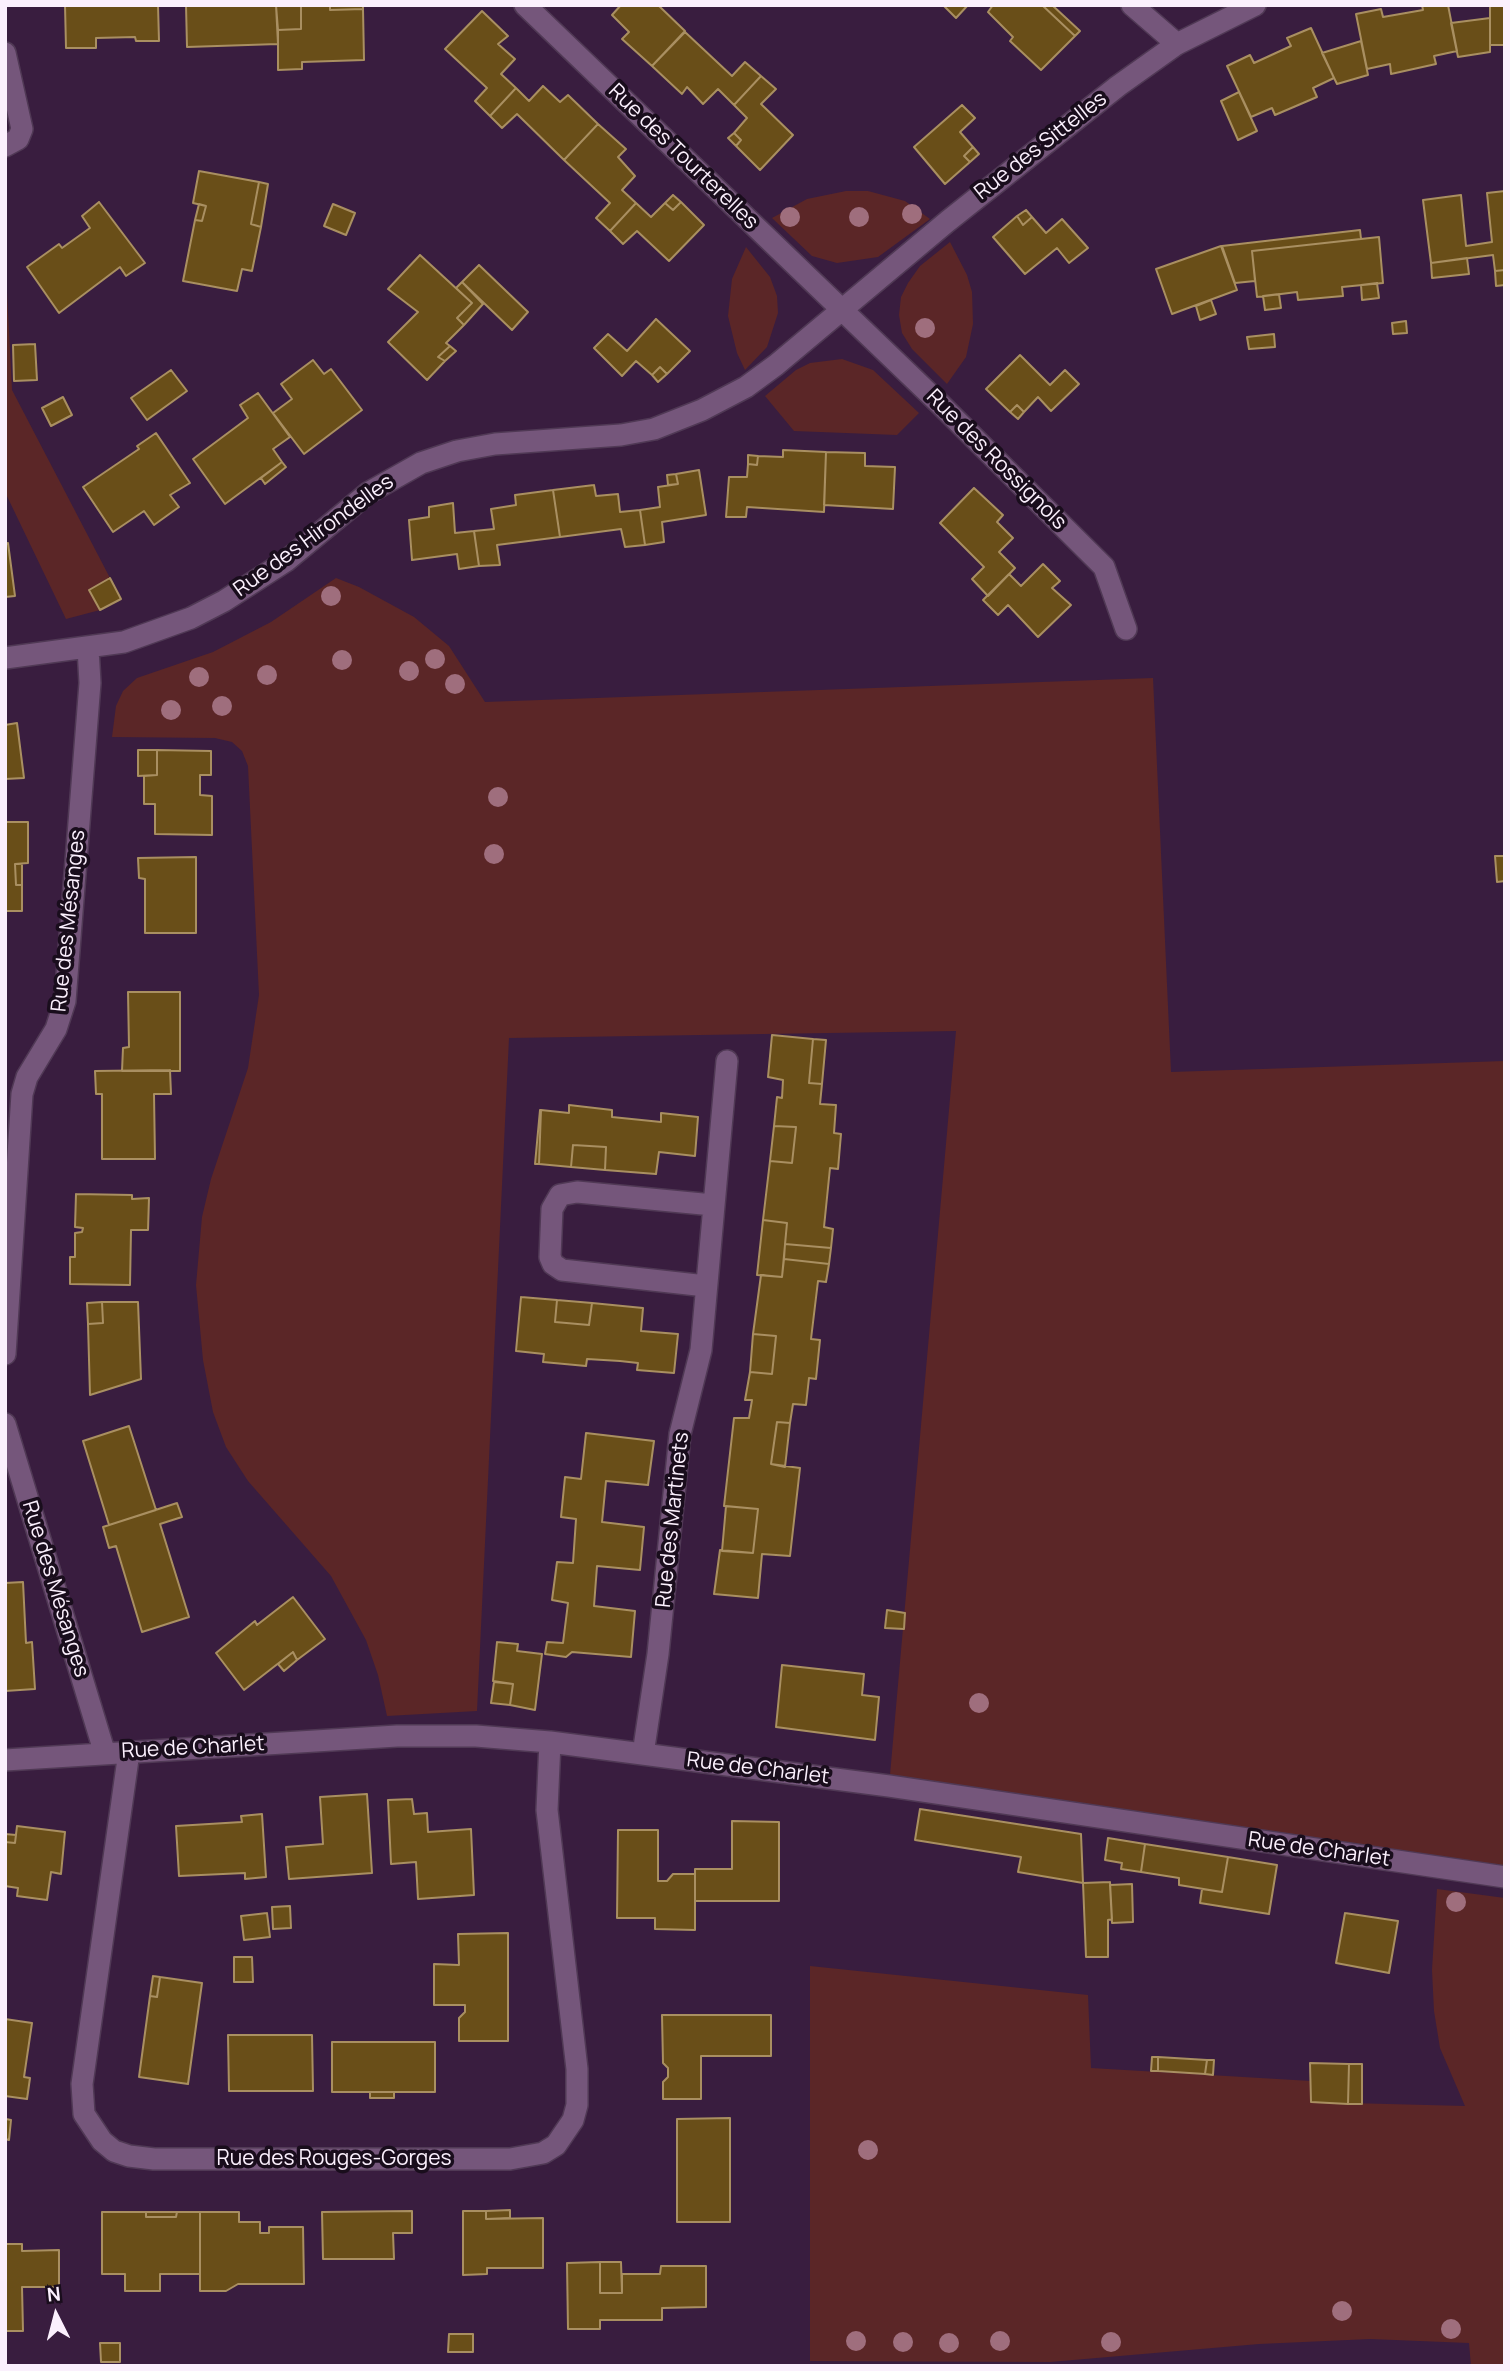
<!DOCTYPE html>
<html>
<head>
<meta charset="utf-8">
<style>
  body { margin:0 }
  #map { position:relative; width:1510px; height:2371px; overflow:hidden; background:#391d3f; font-family:Manrope,sans-serif }
  canvas { display:block }
  .frame { position:absolute; inset:0; border:7px solid #fbf0fd; pointer-events:none }
  .north { position:absolute; left:21px; top:2280px; width:70px; height:70px; -webkit-text-stroke:5px #190d1c; paint-order:stroke; rotate:354deg; font-size:19px; font-weight:700; line-height:28px; text-align:center; color:#fbf0fd }
  .north::after { content:''; display:block; margin:auto; width:24px; height:32px; background:#fbf0fd; clip-path:polygon(50% 0,100% 100%,50% 72%,0 100%) }
</style>
</head>
<body>
<div id="map">
<canvas width="1510" height="2371"></canvas>
<div class="frame"></div>
<div class="north">N</div>
</div>
<script>
const c = document.querySelector('canvas').getContext('2d');
c.lineJoin = 'round';
function paint(path, color) {
  c.fillStyle = color;
  c.fill(path, 'evenodd');
}
function toPath(rows) {
  const path = new Path2D();
  for (const r of rows) {
    path.moveTo(r[0], r[1]);
    for (let i = 2; i < r.length; i += 2) path.lineTo(r[i], r[i + 1]);
  }
  return path;
}
function strokePath(path, color, width, dash) {
  c.strokeStyle = color;
  c.lineWidth = width;
  c.lineCap = dash ? 'butt' : 'round';
  c.setLineDash(dash || []);
  c.stroke(path);
}
function drawText(font, color, halo, rows, align = 'center') {
  c.font = font + ' Manrope,sans-serif';
  c.lineWidth = 7;
  c.setLineDash([]);
  c.textBaseline = 'middle';
  c.strokeStyle = halo;
  c.fillStyle = color;
  for (const [text, x, y, turn = 0] of rows) {
    c.save();
    c.translate(x, y);
    c.rotate((+turn || 0) * Math.PI / 180);
    c.textAlign = isNaN(turn) ? turn : align;
    if (halo) c.strokeText(text, 0, 0);
    c.fillText(text, 0, 0);
    c.restore();
  }
}
const green = toPath([
  [846,191,868,191,905,201,930,219,878,257,837,263,812,256,772,218,807,199],
  [950,242,967,275,972,292,973,324,966,357,947,384,912,349,902,333,899,315,901,297,908,283,920,266],
  [746,247,770,277,777,296,778,313,767,347,745,370,737,353,728,316,732,279],
  [5,253,12,390,110,578,89,590,100,610,66,619,5,492],
  [842,359,873,370,919,413,897,435,794,431,765,396,796,370,810,363],
  [336,578,359,587,414,617,449,646,485,702,1153,678,1171,1072,1505,1061,1505,1877,889,1786,956,1031,509,1038,477,1711,387,1716,378,1675,366,1640,331,1576,248,1481,226,1447,213,1412,203,1360,196,1285,202,1217,211,1179,248,1068,259,995,248,766,242,751,232,742,215,738,112,737,116,706,123,691,137,678,213,652,271,622],
  [1437,1889,1505,1898,1505,2366,1471,2366,1469,2343,1370,2339,1259,2344,1050,2362,810,2361,810,1966,1088,1995,1091,2068,1311,2081,1311,2102,1465,2106,1440,2048,1434,2011,1432,1970]
]);
const building = toPath([
  [65,5,158,5,159,41,136,41,135,37,96,38,96,48,66,48,65,5],
  [186,5,276,5,278,44,187,47,186,5],
  [276,5,301,5,301,29,278,30,276,5],
  [301,5,330,5,330,10,363,9,364,60,302,62,302,69,278,70,278,30,301,29,301,5],
  [330,5,363,5,363,9,330,10,330,5],
  [621,5,658,5,685,31,652,66,622,39,629,32,612,15,621,5],
  [943,5,968,5,956,18,943,5],
  [993,5,1042,5,1075,36,1041,70,1010,41,1013,37,988,12,993,5],
  [1042,5,1052,5,1080,31,1075,36,1042,5],
  [1422,5,1448,5,1457,51,1434,56,1436,64,1391,74,1390,64,1367,69,1356,14,1381,9,1383,17,1423,10,1422,5],
  [1490,5,1505,5,1505,45,1490,45,1490,5],
  [482,11,508,36,498,44,515,59,501,74,516,88,490,116,475,101,487,88,445,49,482,11],
  [1490,18,1490,52,1458,57,1451,23,1490,18],
  [1311,28,1334,78,1313,88,1317,97,1275,115,1272,108,1251,117,1227,66,1250,55,1254,63,1291,46,1287,38,1311,28],
  [685,32,732,76,745,62,761,76,734,105,718,89,703,104,687,87,682,94,652,66,685,32],
  [1361,41,1368,75,1337,84,1322,53,1361,41],
  [761,76,776,89,761,104,793,135,760,170,736,146,741,140,734,133,747,118,734,105,761,76],
  [543,86,560,102,568,95,598,124,564,160,517,114,502,128,490,116,516,88,529,101,543,86],
  [1239,92,1257,131,1238,140,1221,101,1239,92],
  [962,105,975,118,960,132,973,147,964,156,970,162,945,184,914,147,962,105],
  [598,124,626,149,618,157,635,176,622,190,636,203,610,231,596,218,610,203,564,160,598,124],
  [734,133,741,140,736,146,728,138,734,133],
  [973,147,979,154,970,162,964,156,973,147],
  [199,171,259,182,251,224,261,227,252,271,242,269,237,291,183,281,195,220,202,221,206,206,193,203,199,171],
  [259,182,268,184,261,227,251,224,259,182],
  [1505,191,1505,270,1495,271,1493,255,1431,263,1423,200,1461,195,1466,246,1492,242,1487,193,1505,191],
  [673,195,681,202,673,210,665,203,673,195],
  [99,202,145,263,126,276,120,267,59,313,27,267,59,244,62,248,90,228,82,216,99,202],
  [681,202,704,225,669,261,637,231,623,244,610,231,636,203,651,217,665,203,673,210,681,202],
  [199,204,206,206,202,221,195,220,199,204],
  [333,204,355,213,346,235,324,226,333,204],
  [1026,210,1032,217,1023,225,1017,216,1026,210],
  [1017,216,1023,225,1032,217,1046,233,1062,219,1088,248,1069,263,1057,248,1025,274,993,237,1017,216],
  [1360,230,1361,239,1252,251,1255,281,1235,283,1222,246,1360,230],
  [1379,237,1383,283,1342,287,1343,296,1298,300,1297,292,1257,297,1252,251,1379,237],
  [1221,246,1237,290,1172,314,1156,269,1221,246],
  [420,255,472,303,457,318,464,325,446,343,450,346,438,357,445,361,427,380,388,342,418,312,388,289,420,255],
  [1467,258,1469,274,1432,278,1431,263,1467,258],
  [479,265,528,312,512,330,462,282,479,265],
  [1505,270,1505,285,1496,286,1495,271,1505,270],
  [462,282,483,304,464,325,457,318,472,303,456,288,462,282],
  [1377,283,1379,298,1362,300,1361,285,1377,283],
  [1279,294,1281,308,1265,310,1263,296,1279,294],
  [1211,300,1216,314,1200,320,1196,306,1211,300],
  [656,319,690,351,667,374,660,367,652,375,636,361,622,376,594,348,608,334,627,351,656,319],
  [1406,321,1407,333,1393,334,1392,323,1406,321],
  [1274,334,1275,347,1249,349,1247,337,1274,334],
  [35,344,37,380,14,381,13,345,35,344],
  [450,346,456,351,445,361,438,357,450,346],
  [1020,355,1050,385,1065,370,1079,384,1051,411,1038,397,1024,412,1017,405,1010,412,986,389,1020,355],
  [313,360,324,374,331,369,362,410,304,454,273,413,292,399,281,384,313,360],
  [660,367,667,374,658,382,652,375,660,367],
  [171,370,187,391,147,420,131,398,171,370],
  [258,393,290,437,273,449,282,462,225,504,193,459,248,418,240,405,258,393],
  [63,397,72,415,51,426,42,408,63,397],
  [1017,405,1024,412,1018,419,1010,412,1017,405],
  [156,433,190,483,170,495,179,507,154,525,144,511,113,532,83,487,139,449,137,446,156,433],
  [783,450,826,452,824,512,747,507,746,517,726,517,729,477,747,477,748,464,757,465,758,456,783,457,783,450],
  [826,452,865,453,865,466,895,467,893,509,824,505,826,452],
  [748,455,758,456,757,465,748,464,748,455],
  [282,462,286,467,265,484,261,478,282,462],
  [699,470,706,515,662,522,664,542,645,545,640,510,660,507,658,487,678,484,676,474,699,470],
  [676,474,678,484,668,485,667,475,676,474],
  [594,485,596,496,618,494,620,512,640,510,645,545,625,547,621,529,560,537,553,490,594,485],
  [974,488,1003,515,997,522,1013,538,999,552,1015,568,988,596,972,579,984,567,940,523,974,488],
  [553,490,560,537,497,545,500,565,479,566,474,531,494,529,491,509,516,505,515,495,553,490],
  [453,503,455,533,474,531,479,566,459,569,457,554,412,560,409,520,429,517,429,507,453,503],
  [8,543,15,596,5,597,5,544,8,543],
  [1043,564,1060,581,1052,588,1071,605,1038,637,1008,605,998,615,983,600,1009,574,1021,586,1043,564],
  [110,578,121,599,100,610,89,590,110,578],
  [17,723,24,778,5,779,5,725,17,723],
  [138,750,157,750,157,775,138,776,138,750],
  [157,750,211,751,211,775,200,775,200,795,212,796,212,835,155,834,155,804,144,804,144,776,157,775,157,750],
  [5,822,28,822,28,863,15,864,16,885,22,885,22,911,5,911,5,822],
  [1495,856,1505,856,1505,881,1497,882,1495,856],
  [196,857,196,933,145,933,145,879,139,878,138,858,196,857],
  [15,864,22,864,22,885,16,885,15,864],
  [128,992,180,992,180,1071,122,1071,123,1048,129,1047,128,992],
  [772,1035,813,1039,809,1083,822,1084,820,1104,836,1105,834,1133,841,1134,838,1169,830,1168,824,1227,833,1229,831,1248,785,1244,787,1223,763,1220,770,1161,792,1163,796,1127,774,1126,777,1097,782,1098,783,1080,768,1077,772,1035],
  [813,1039,826,1040,822,1084,809,1083,813,1039],
  [170,1070,171,1094,154,1094,155,1159,102,1159,102,1094,96,1094,95,1071,170,1070],
  [569,1105,612,1110,612,1117,661,1122,661,1113,698,1117,695,1156,659,1152,656,1174,605,1170,606,1147,573,1145,571,1167,539,1164,541,1110,569,1113,569,1105],
  [540,1110,541,1110,539,1164,535,1164,540,1110],
  [774,1126,796,1127,792,1163,770,1161,774,1126],
  [573,1145,606,1147,605,1170,571,1167,573,1145],
  [76,1194,132,1195,132,1199,149,1198,148,1230,131,1230,130,1285,70,1284,70,1257,75,1257,75,1233,82,1232,83,1228,75,1227,76,1194],
  [763,1220,787,1223,782,1277,757,1275,763,1220],
  [785,1244,831,1248,829,1264,784,1259,785,1244],
  [784,1259,829,1264,826,1282,818,1281,811,1339,820,1340,816,1379,809,1378,806,1405,793,1404,790,1423,777,1422,771,1464,800,1468,790,1556,762,1554,758,1598,714,1594,720,1550,753,1553,758,1509,724,1506,734,1418,749,1418,752,1400,745,1400,750,1372,772,1374,776,1336,753,1334,761,1275,782,1277,784,1259],
  [521,1297,557,1300,555,1322,589,1325,592,1303,643,1308,641,1331,678,1334,674,1373,637,1370,638,1363,620,1361,587,1359,586,1366,543,1362,544,1354,516,1351,521,1297],
  [557,1300,592,1303,589,1325,555,1322,557,1300],
  [102,1302,103,1323,88,1324,87,1303,102,1302],
  [102,1302,138,1302,141,1379,90,1395,88,1324,103,1323,102,1302],
  [753,1334,776,1336,772,1374,750,1372,753,1334],
  [777,1422,790,1423,785,1467,771,1464,777,1422],
  [129,1426,156,1510,109,1525,83,1441,129,1426],
  [586,1433,654,1441,648,1485,606,1481,603,1512,602,1522,644,1527,640,1570,597,1566,594,1606,635,1611,631,1657,572,1652,566,1657,545,1654,547,1642,563,1643,568,1603,552,1600,557,1562,573,1563,576,1519,561,1517,565,1477,581,1479,586,1433],
  [177,1503,182,1517,160,1524,189,1617,142,1632,116,1546,109,1548,103,1527,177,1503],
  [726,1506,758,1509,753,1553,722,1551,726,1506],
  [23,1582,26,1643,32,1642,35,1689,5,1691,5,1583,23,1582],
  [293,1597,325,1639,297,1660,293,1652,244,1690,216,1653,255,1621,257,1625,293,1597],
  [887,1610,905,1613,904,1629,885,1628,887,1610],
  [497,1642,518,1644,517,1651,542,1654,535,1710,510,1705,513,1684,493,1681,497,1642],
  [293,1652,297,1660,284,1671,278,1664,293,1652],
  [782,1665,864,1674,862,1695,879,1697,875,1740,776,1727,782,1665],
  [494,1682,513,1684,510,1705,491,1703,494,1682],
  [367,1794,372,1873,289,1879,286,1847,323,1844,320,1797,367,1794],
  [412,1799,414,1814,427,1813,428,1832,471,1829,474,1895,418,1899,416,1862,391,1864,388,1800,412,1799],
  [920,1809,1081,1834,1083,1883,1018,1872,1021,1857,915,1840,920,1809],
  [262,1814,266,1877,245,1879,245,1873,179,1876,176,1826,242,1822,241,1816,262,1814],
  [732,1821,779,1822,779,1901,695,1901,695,1869,732,1869,732,1821],
  [17,1826,65,1832,61,1874,51,1872,47,1900,17,1896,18,1888,5,1886,5,1842,15,1843,17,1826],
  [618,1830,658,1830,658,1881,667,1881,673,1874,695,1874,695,1930,655,1929,655,1918,617,1918,618,1830],
  [5,1834,16,1835,15,1843,5,1842,5,1834],
  [1108,1838,1145,1844,1141,1872,1121,1869,1122,1863,1105,1860,1108,1838],
  [1145,1844,1228,1857,1222,1892,1179,1885,1179,1878,1141,1872,1145,1844],
  [1228,1857,1277,1865,1269,1914,1200,1903,1202,1889,1222,1892,1228,1857],
  [1110,1882,1112,1919,1108,1920,1108,1957,1086,1957,1083,1883,1110,1882],
  [1132,1884,1133,1922,1112,1923,1110,1885,1132,1884],
  [290,1906,291,1928,273,1929,272,1907,290,1906],
  [267,1913,270,1937,244,1940,241,1916,267,1913],
  [1345,1913,1398,1921,1389,1973,1336,1963,1345,1913],
  [508,1933,508,2041,459,2041,459,2018,465,2012,465,2005,434,2005,434,1964,459,1965,458,1934,508,1933],
  [234,1957,252,1957,253,1982,234,1982,234,1957],
  [153,1976,160,1977,157,1997,150,1996,153,1976],
  [160,1977,202,1983,188,2084,139,2077,150,1996,157,1997,160,1977],
  [662,2015,771,2015,771,2056,701,2056,701,2099,663,2099,663,2082,668,2077,668,2068,663,2063,662,2015],
  [5,2019,32,2023,24,2077,30,2078,27,2099,5,2096,5,2019],
  [228,2035,312,2035,313,2091,229,2091,228,2035],
  [332,2042,435,2042,435,2092,332,2092,332,2042],
  [1152,2057,1158,2057,1158,2071,1151,2071,1152,2057],
  [1158,2057,1207,2060,1205,2074,1158,2071,1158,2057],
  [1207,2060,1214,2060,1213,2075,1205,2074,1207,2060],
  [1310,2063,1349,2064,1348,2104,1311,2102,1310,2063],
  [1349,2064,1362,2064,1362,2104,1348,2104,1349,2064],
  [370,2092,394,2092,394,2098,370,2098,370,2092],
  [730,2118,730,2222,677,2222,677,2119,730,2118],
  [6,2119,11,2120,9,2140,5,2139,6,2119],
  [510,2210,510,2218,486,2219,486,2211,510,2210],
  [412,2211,412,2233,393,2233,394,2259,323,2259,322,2212,412,2211],
  [463,2211,486,2211,486,2219,543,2218,543,2268,487,2268,487,2274,463,2275,463,2211],
  [102,2212,146,2212,146,2217,176,2217,177,2212,200,2212,200,2274,160,2274,160,2291,125,2291,125,2274,102,2274,102,2212],
  [146,2212,177,2212,176,2217,146,2217,146,2212],
  [200,2212,239,2212,239,2222,260,2222,260,2233,269,2233,269,2227,303,2227,304,2284,238,2284,226,2291,200,2291,200,2212],
  [5,2244,22,2244,22,2251,59,2250,59,2287,22,2287,23,2331,5,2331,5,2244],
  [600,2262,600,2293,622,2293,622,2274,660,2274,661,2266,706,2266,706,2307,662,2308,662,2320,600,2320,600,2329,568,2329,567,2263,600,2262],
  [600,2262,621,2262,622,2293,600,2293,600,2262],
  [449,2334,473,2334,473,2352,448,2352,449,2334],
  [100,2343,120,2343,120,2362,101,2362,100,2343]
]);
const minor = toPath([
  [525,5,941,405,1104,567,1126,629],
  [1132,5,1177,44],
  [5,53,22,129,18,139,5,146],
  [5,658,124,642,191,618,224,601,286,561,368,493,421,463,457,451,495,444,621,435,654,429,702,410,746,387,776,365,948,221,1118,86,1177,44,1255,5],
  [706,1286,562,1270,553,1264,550,1257,552,1209,560,1195,577,1192,713,1205],
  [5,1354,22,1094,27,1077,56,1029,65,1001,90,683,88,648],
  [5,1424,105,1754],
  [129,1752,82,2084,84,2114,102,2141,114,2151,129,2156,154,2159,510,2159,543,2153,556,2145,573,2120,577,2105,577,2069,547,1810,550,1742],
  [643,1754,658,1654,680,1434,701,1350,727,1061],
  [5,1760,397,1736,476,1736,550,1742,889,1786,1505,1877]
]);
const trees = [
  [912,214],
  [790,217],
  [859,217],
  [925,328],
  [331,596],
  [435,659],
  [342,660],
  [409,671],
  [267,675],
  [199,677],
  [455,684],
  [222,706],
  [171,710],
  [498,797],
  [494,854],
  [979,1703],
  [1456,1902],
  [868,2150],
  [1342,2311],
  [1451,2329],
  [856,2341],
  [1000,2341],
  [903,2342],
  [1111,2342],
  [949,2343]
];
const streetNames = [
  ["Rue des Sittelles",1041,146,-38],
  ["Rue des Tourterelles",683,157,44],
  ["Rue des Rossignols",996,460,45],
  ["Rue des Hirondelles",314,536,-36],
  ["Rue des Mésanges",69,921,-84],
  ["Rue des Martinets",673,1520,-84],
  ["Rue des Mésanges",55,1589,73],
  ["Rue de Charlet",193,1748,-3],
  ["Rue de Charlet",758,1769,7],
  ["Rue de Charlet",1319,1850,8],
  ["Rue des Rouges-Gorges",334,2159]
];
paint(green, '#5b2627');
paint(building, '#694e18');
strokePath(building, '#a98f61', 2);
strokePath(minor, '#503955', 24);
strokePath(minor, '#75567b', 21);
c.fillStyle = '#9f6e7d';
for (const [x, y] of trees) {
  c.beginPath();
  c.arc(x, y, 10, 0, 2 * Math.PI);
  c.fill();
}
drawText('21px', '#fbf0fd', '#190d1c', streetNames);
</script>
</body>
</html>
